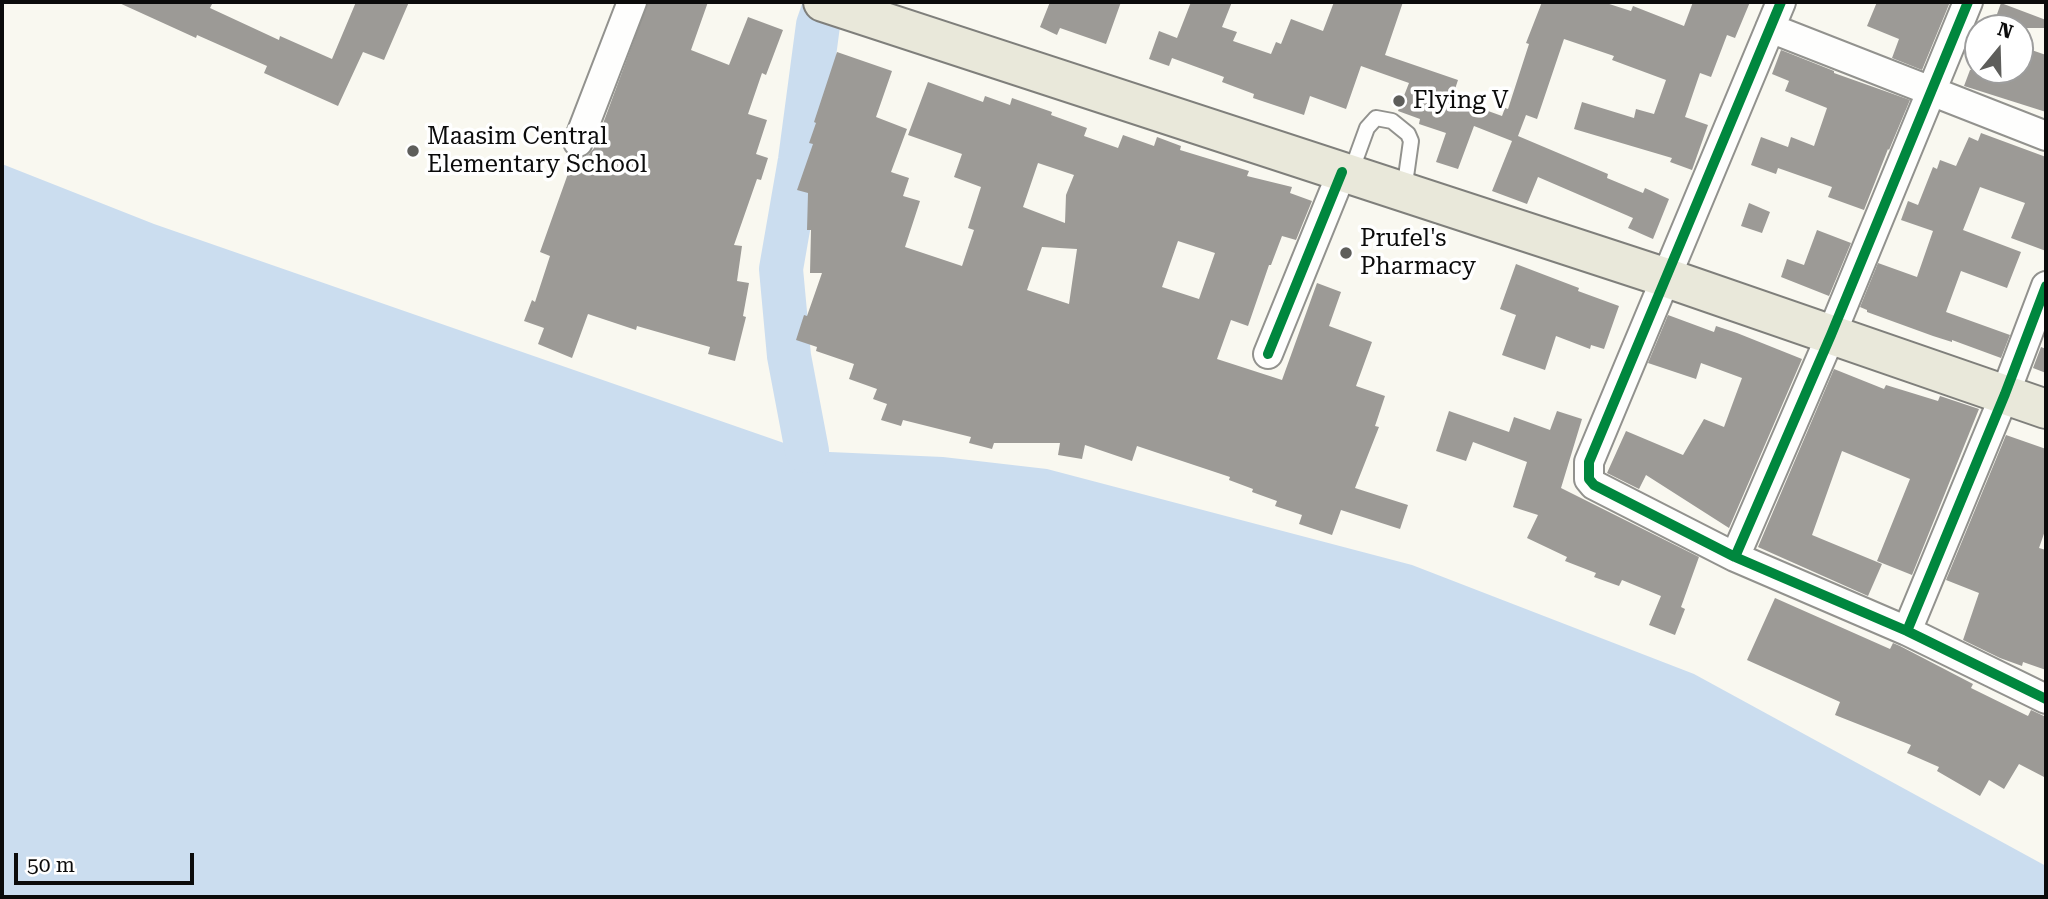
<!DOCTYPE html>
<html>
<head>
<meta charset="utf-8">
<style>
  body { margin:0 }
  #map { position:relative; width:2048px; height:899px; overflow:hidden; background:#f9f8f0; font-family:"Roboto Serif",serif }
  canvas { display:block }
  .frame { position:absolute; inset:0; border:4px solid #0b0b0b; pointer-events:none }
  .north { position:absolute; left:1964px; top:14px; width:70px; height:70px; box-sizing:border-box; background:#fff; border:2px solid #9d9d9d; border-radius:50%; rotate:19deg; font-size:19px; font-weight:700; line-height:28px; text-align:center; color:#0b0b0b }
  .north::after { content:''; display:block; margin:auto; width:24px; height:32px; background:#5e5e5b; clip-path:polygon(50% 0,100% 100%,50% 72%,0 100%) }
  .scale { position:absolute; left:14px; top:853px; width:180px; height:32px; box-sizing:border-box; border:4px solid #0b0b0b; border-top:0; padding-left:9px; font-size:21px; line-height:24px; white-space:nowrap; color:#0b0b0b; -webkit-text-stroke:5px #fff; paint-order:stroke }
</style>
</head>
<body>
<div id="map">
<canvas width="2048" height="899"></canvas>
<div class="frame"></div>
<div class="north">N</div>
<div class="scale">50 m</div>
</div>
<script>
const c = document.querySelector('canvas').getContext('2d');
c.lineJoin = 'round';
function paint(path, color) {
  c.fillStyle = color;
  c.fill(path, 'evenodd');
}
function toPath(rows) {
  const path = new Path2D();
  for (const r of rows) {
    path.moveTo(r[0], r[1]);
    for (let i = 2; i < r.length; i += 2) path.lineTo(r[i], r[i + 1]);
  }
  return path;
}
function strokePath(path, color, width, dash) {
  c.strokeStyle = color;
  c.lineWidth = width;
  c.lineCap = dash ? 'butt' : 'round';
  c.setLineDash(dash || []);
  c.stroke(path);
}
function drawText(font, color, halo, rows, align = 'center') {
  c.font = font + ' "Roboto Serif",serif';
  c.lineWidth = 7;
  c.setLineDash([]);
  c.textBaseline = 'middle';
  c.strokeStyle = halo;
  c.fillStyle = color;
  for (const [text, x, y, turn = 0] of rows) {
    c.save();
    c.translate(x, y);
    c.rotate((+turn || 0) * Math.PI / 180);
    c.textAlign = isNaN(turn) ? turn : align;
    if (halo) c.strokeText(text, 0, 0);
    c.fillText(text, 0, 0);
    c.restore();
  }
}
const water = toPath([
  [2,164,154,224,807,451,943,457,1047,469,1412,565,1694,674,2046,866,2046,897,2,897]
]);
const river = toPath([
  [807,451,789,356,781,269,800,160,818,25,826,2]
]);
const building = toPath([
  [117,2,213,2,210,8,279,40,280,36,332,59,356,2,409,2,384,60,363,52,338,106,264,73,267,66,197,35,196,38],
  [648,2,708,2,691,50,729,65,748,17,783,30,766,75,762,73,748,114,767,120,756,154,768,158,761,180,757,179,734,245,742,246,737,281,749,283,743,316,746,317,735,361,708,354,710,347,637,326,636,330,588,314,572,358,538,344,544,328,524,321,532,300,535,302,550,256,540,252,570,168,564,166,568,155,581,158,589,154,594,148],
  [1050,2,1121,2,1106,44,1060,28,1057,35,1040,27],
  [1191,2,1232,2,1222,27,1237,32,1233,41,1271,54,1276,42,1281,44,1291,19,1323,31,1334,2,1403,2,1385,55,1458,80,1452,98,1502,116,1505,108,1508,109,1529,44,1526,43,1542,2,1603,2,1631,11,1633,6,1684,26,1693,2,1750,2,1735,38,1727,35,1711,77,1700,73,1685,117,1708,125,1692,170,1670,162,1672,158,1574,129,1582,102,1634,118,1636,109,1654,114,1666,80,1612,60,1614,56,1564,39,1537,119,1526,115,1518,136,1608,174,1607,178,1643,193,1645,188,1669,199,1653,239,1628,228,1633,218,1538,177,1527,204,1492,191,1512,141,1474,126,1458,169,1436,162,1446,133,1419,124,1420,119,1398,111,1409,83,1361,66,1346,109,1310,96,1304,115,1253,98,1254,94,1222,82,1224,77,1172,58,1169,66,1149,59,1159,31,1177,38],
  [1877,2,1950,2,1922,70,1892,58,1899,39,1867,26],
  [2001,3,2046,20,2046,28,1992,28],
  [2020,46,2046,55,2046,112,1964,86,1970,70,2020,70],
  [1781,50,1834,71,1834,73,1910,100,1889,150,1888,149,1864,210,1828,197,1832,187,1778,168,1776,174,1751,165,1761,137,1788,147,1791,137,1814,146,1827,108,1785,91,1789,81,1772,74],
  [837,52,892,71,876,117,907,129,891,172,909,178,903,196,920,201,905,247,962,266,974,230,968,228,981,187,954,177,962,154,908,135,928,82,983,102,985,96,1010,105,1012,98,1052,112,1051,115,1087,128,1084,136,1118,148,1123,135,1154,146,1157,137,1181,146,1180,150,1249,171,1247,176,1292,187,1290,193,1312,201,1296,240,1282,236,1271,265,1269,265,1248,326,1231,320,1217,359,1282,380,1317,283,1341,292,1329,326,1372,342,1356,386,1385,396,1375,426,1379,427,1355,488,1408,505,1400,529,1341,510,1332,535,1299,524,1302,515,1275,506,1277,501,1252,492,1253,489,1229,480,1230,477,1137,446,1132,461,1085,445,1082,459,1058,455,1060,443,994,443,992,449,969,443,971,437,903,420,901,426,881,420,887,404,873,399,877,389,849,379,854,364,816,351,817,347,796,340,804,315,807,316,822,273,810,273,811,230,807,230,808,193,797,190,813,144,809,143,816,123,814,122],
  [1038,163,1074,175,1066,195,1065,223,1023,207],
  [1178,241,1215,253,1199,299,1162,287],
  [1042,247,1077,249,1069,304,1027,290],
  [1981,133,2046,157,2046,251,2011,238,2025,203,1980,187,1963,230,2021,252,2007,288,1961,271,1946,312,2010,335,2001,358,1952,340,1952,342,1933,336,1867,312,1867,310,1860,307,1878,263,1917,277,1933,231,1901,220,1908,201,1918,205,1933,167,1937,169,1940,160,1956,166,1969,137,1978,141],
  [1749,203,1770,212,1762,233,1741,226],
  [1817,230,1851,243,1829,296,1781,277,1787,259,1804,265],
  [1516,264,1579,288,1578,291,1619,306,1604,349,1591,345,1590,349,1556,336,1545,370,1502,355,1516,315,1500,309],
  [1668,315,1714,332,1716,326,1737,333,1802,359,1729,528,1646,475,1639,489,1607,473,1626,431,1683,455,1704,419,1724,427,1742,378,1701,363,1696,379,1648,363],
  [2041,347,2046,349,2046,373,2033,368],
  [1834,369,1884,389,1886,385,1938,401,1940,396,1979,409,1912,575,1877,561,1910,479,1842,451,1812,535,1882,564,1868,596,1758,547],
  [1449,411,1509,432,1514,417,1550,430,1557,411,1582,419,1561,488,1699,557,1681,607,1685,609,1675,635,1649,625,1661,596,1622,580,1619,586,1594,577,1596,573,1565,561,1567,557,1527,538,1538,515,1513,507,1527,462,1473,442,1466,461,1436,451],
  [2006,435,2046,449,2046,528,2039,548,2046,550,2046,670,2023,662,2022,666,2000,658,1963,640,1979,593,1946,580],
  [1775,598,1890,649,1893,643,1900,646,1973,684,1971,688,2028,716,2031,710,2046,717,2046,778,2019,764,2004,789,1989,780,1980,796,1937,771,1939,767,1907,753,1911,745,1835,715,1840,702,1747,660]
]);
const service = toPath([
  [1351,172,1367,128,1376,118,1392,121,1408,134,1411,141,1404,191]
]);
const minor = toPath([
  [1781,2,1589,462,1589,479,1594,485,1735,557,1907,631,2046,699],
  [1770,28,2046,136],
  [578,142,632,2],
  [1268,354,1342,172],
  [1735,557,1831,335,1968,2],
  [1907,631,2005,394,2046,286]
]);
const primary = toPath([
  [823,2,1667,278,2046,409]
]);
const cycleway = toPath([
  [1781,2,1589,462,1589,479,1594,485,1735,557,1907,631,2046,699],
  [1268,354,1342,172],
  [1735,557,1831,335,1968,2],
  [1907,631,2005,394,2046,286]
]);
const markers = [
  [1399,101,7,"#5e5e5b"],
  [413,151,7,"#5e5e5b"],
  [1346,253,7,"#5e5e5b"]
];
const poiNames = [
  ["Flying V",1413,101],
  ["Maasim Central",427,137],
  ["Elementary School",427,165],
  ["Prufel's",1360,239],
  ["Pharmacy",1360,267]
];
paint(water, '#cbddef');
strokePath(river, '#cbddef', 44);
paint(building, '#9c9a96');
strokePath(service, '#92928e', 18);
strokePath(minor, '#92928e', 32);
strokePath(primary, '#7f7f7b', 42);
strokePath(service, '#fefefd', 14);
strokePath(minor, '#fefefd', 28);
strokePath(primary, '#e9e8da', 38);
strokePath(cycleway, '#00873e', 10);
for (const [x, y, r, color] of markers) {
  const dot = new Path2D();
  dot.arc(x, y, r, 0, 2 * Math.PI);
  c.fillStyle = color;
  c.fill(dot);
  strokePath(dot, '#fff', 2.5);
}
drawText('24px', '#0b0b0b', '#fff', poiNames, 'left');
</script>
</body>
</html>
